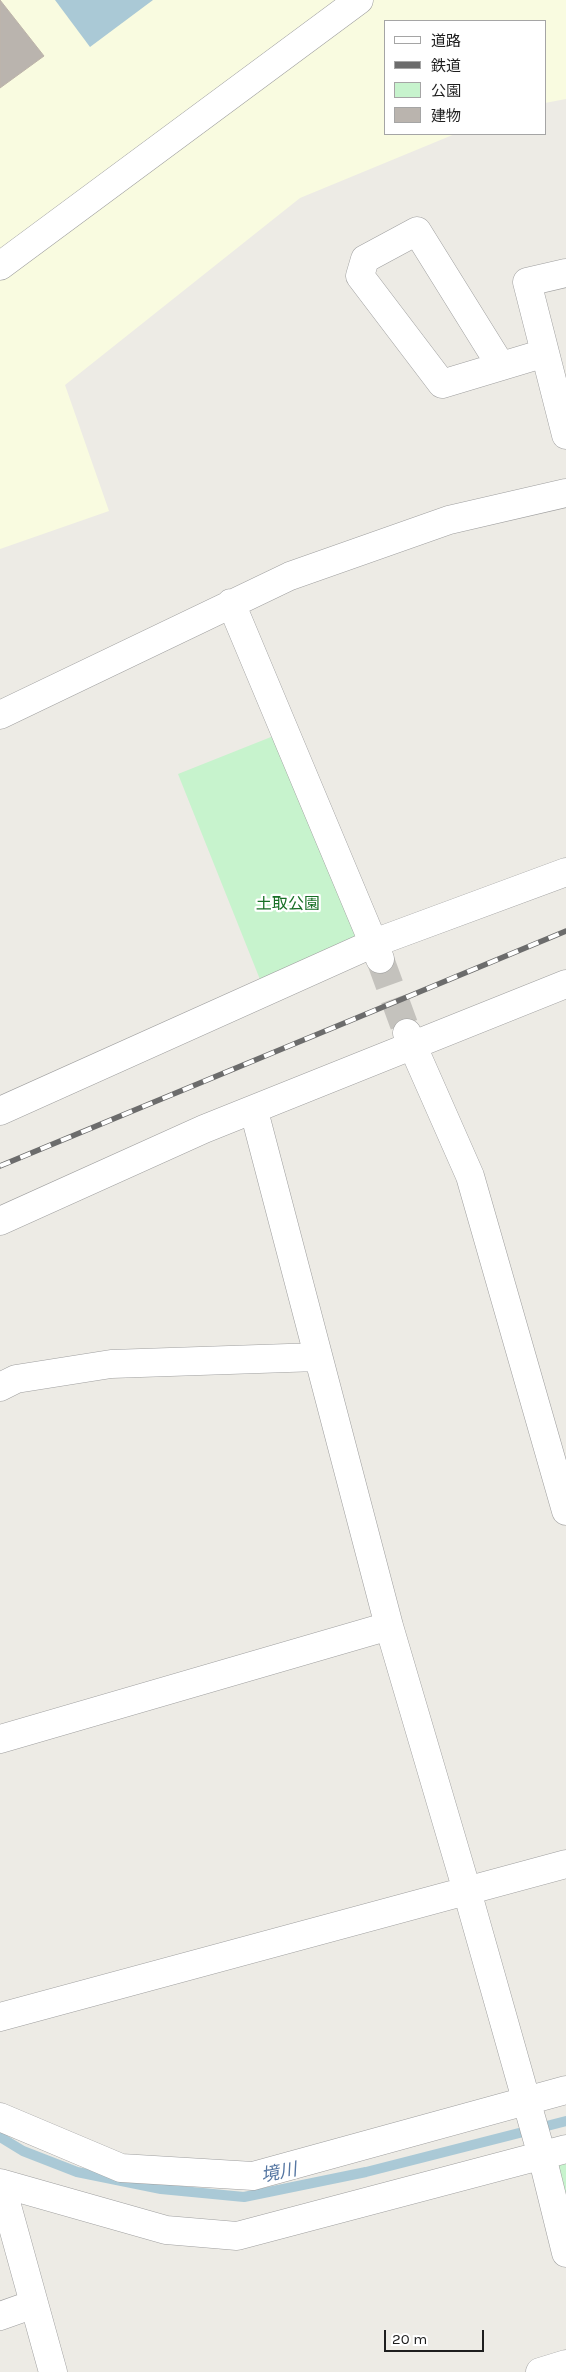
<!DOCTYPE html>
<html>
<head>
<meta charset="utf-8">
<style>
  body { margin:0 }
  #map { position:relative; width:566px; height:2372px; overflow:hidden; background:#edebe5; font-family:Karla,"Noto Sans JP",sans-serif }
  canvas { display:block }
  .legend { position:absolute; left:384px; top:20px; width:162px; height:115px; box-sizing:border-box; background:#fff; border:1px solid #a5a5a5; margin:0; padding:6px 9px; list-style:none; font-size:15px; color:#1e1e1e }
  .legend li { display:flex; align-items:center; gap:10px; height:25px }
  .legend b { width:25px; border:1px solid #a5a5a5 }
  .scale { position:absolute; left:384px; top:2330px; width:100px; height:22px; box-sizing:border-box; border:2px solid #1e1e1e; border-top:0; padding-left:6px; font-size:15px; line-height:18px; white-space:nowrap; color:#1e1e1e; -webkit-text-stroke:4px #fff; paint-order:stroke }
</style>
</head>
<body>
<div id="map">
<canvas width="566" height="2372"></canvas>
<ul class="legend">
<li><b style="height:6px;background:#fff"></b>道路</li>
<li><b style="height:6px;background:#6c6c6c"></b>鉄道</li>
<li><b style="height:14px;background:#c7f3cd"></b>公園</li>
<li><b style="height:14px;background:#bab4ae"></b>建物</li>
</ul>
<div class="scale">20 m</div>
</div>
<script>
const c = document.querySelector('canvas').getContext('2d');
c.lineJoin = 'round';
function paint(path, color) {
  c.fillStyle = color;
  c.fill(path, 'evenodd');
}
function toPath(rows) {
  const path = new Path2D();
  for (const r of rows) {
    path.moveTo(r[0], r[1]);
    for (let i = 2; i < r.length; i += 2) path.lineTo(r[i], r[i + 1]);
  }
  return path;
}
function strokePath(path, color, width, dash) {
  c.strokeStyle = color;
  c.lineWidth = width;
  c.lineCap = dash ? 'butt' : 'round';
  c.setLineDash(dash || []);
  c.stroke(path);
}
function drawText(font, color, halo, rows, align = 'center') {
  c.font = font + ' Karla,"Noto Sans JP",sans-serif';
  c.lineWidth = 4.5;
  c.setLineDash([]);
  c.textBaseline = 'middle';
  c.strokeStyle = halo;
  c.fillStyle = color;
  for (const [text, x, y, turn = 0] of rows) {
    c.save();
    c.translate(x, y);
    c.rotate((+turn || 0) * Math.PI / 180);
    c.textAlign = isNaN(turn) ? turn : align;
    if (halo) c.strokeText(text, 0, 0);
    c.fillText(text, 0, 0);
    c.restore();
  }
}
const education = toPath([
  [0,0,566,0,566,99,545,103,545,21,385,21,385,134,455,134,300,198,65,385,109,511,0,549]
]);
const park = toPath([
  [276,735,362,939,261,982,178,774],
  [566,2161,566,2211,553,2164]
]);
const water = toPath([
  [55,0,153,0,90,47]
]);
const stream = toPath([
  [0,2137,23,2151,77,2172,161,2189,244,2197,366,2172,566,2121]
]);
const building = toPath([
  [0,0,44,56,0,88,0,0]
]);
const minorTunnel = toPath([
  [380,959,407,1033]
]);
const minor = toPath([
  [0,266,359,0],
  [566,273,527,282,566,435],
  [501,366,417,231,365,259,360,276,442,384,545,353],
  [231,603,380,959],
  [0,715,290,576,449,520,566,493],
  [407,1033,470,1176,566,1511],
  [0,1111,374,943,566,872],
  [254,1111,389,1626,467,1891,542,2156,566,2253],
  [0,1221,204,1129,566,984],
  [0,1387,16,1379,111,1364,318,1357],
  [0,1739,389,1626],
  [0,2017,566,1864],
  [0,2117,121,2168,253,2176,566,2090],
  [0,2183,166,2230,237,2236,566,2149],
  [1,2184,53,2372],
  [0,2316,34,2304],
  [540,2372,566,2364]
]);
const rail = toPath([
  [0,1166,566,931]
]);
const parkNames = [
  ["土取公園",288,904]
];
const waterNames = [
  ["境川",279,2173,-11]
];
paint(education, '#f9fbe0');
paint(park, '#c7f3cd');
paint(water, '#aac9d6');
strokePath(stream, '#aac9d6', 10);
paint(building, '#bab4ae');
strokePath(building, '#bdb3a9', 1);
strokePath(minorTunnel, '#c4c2bd', 28, [28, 14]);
strokePath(minor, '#9f9f9f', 29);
strokePath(minor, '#fff', 28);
strokePath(rail, '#6c6c6c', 5.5);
strokePath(rail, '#fff', 4, [11]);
drawText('16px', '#186f26', '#fff', parkNames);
drawText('italic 18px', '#5576a2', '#fff', waterNames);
</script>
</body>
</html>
